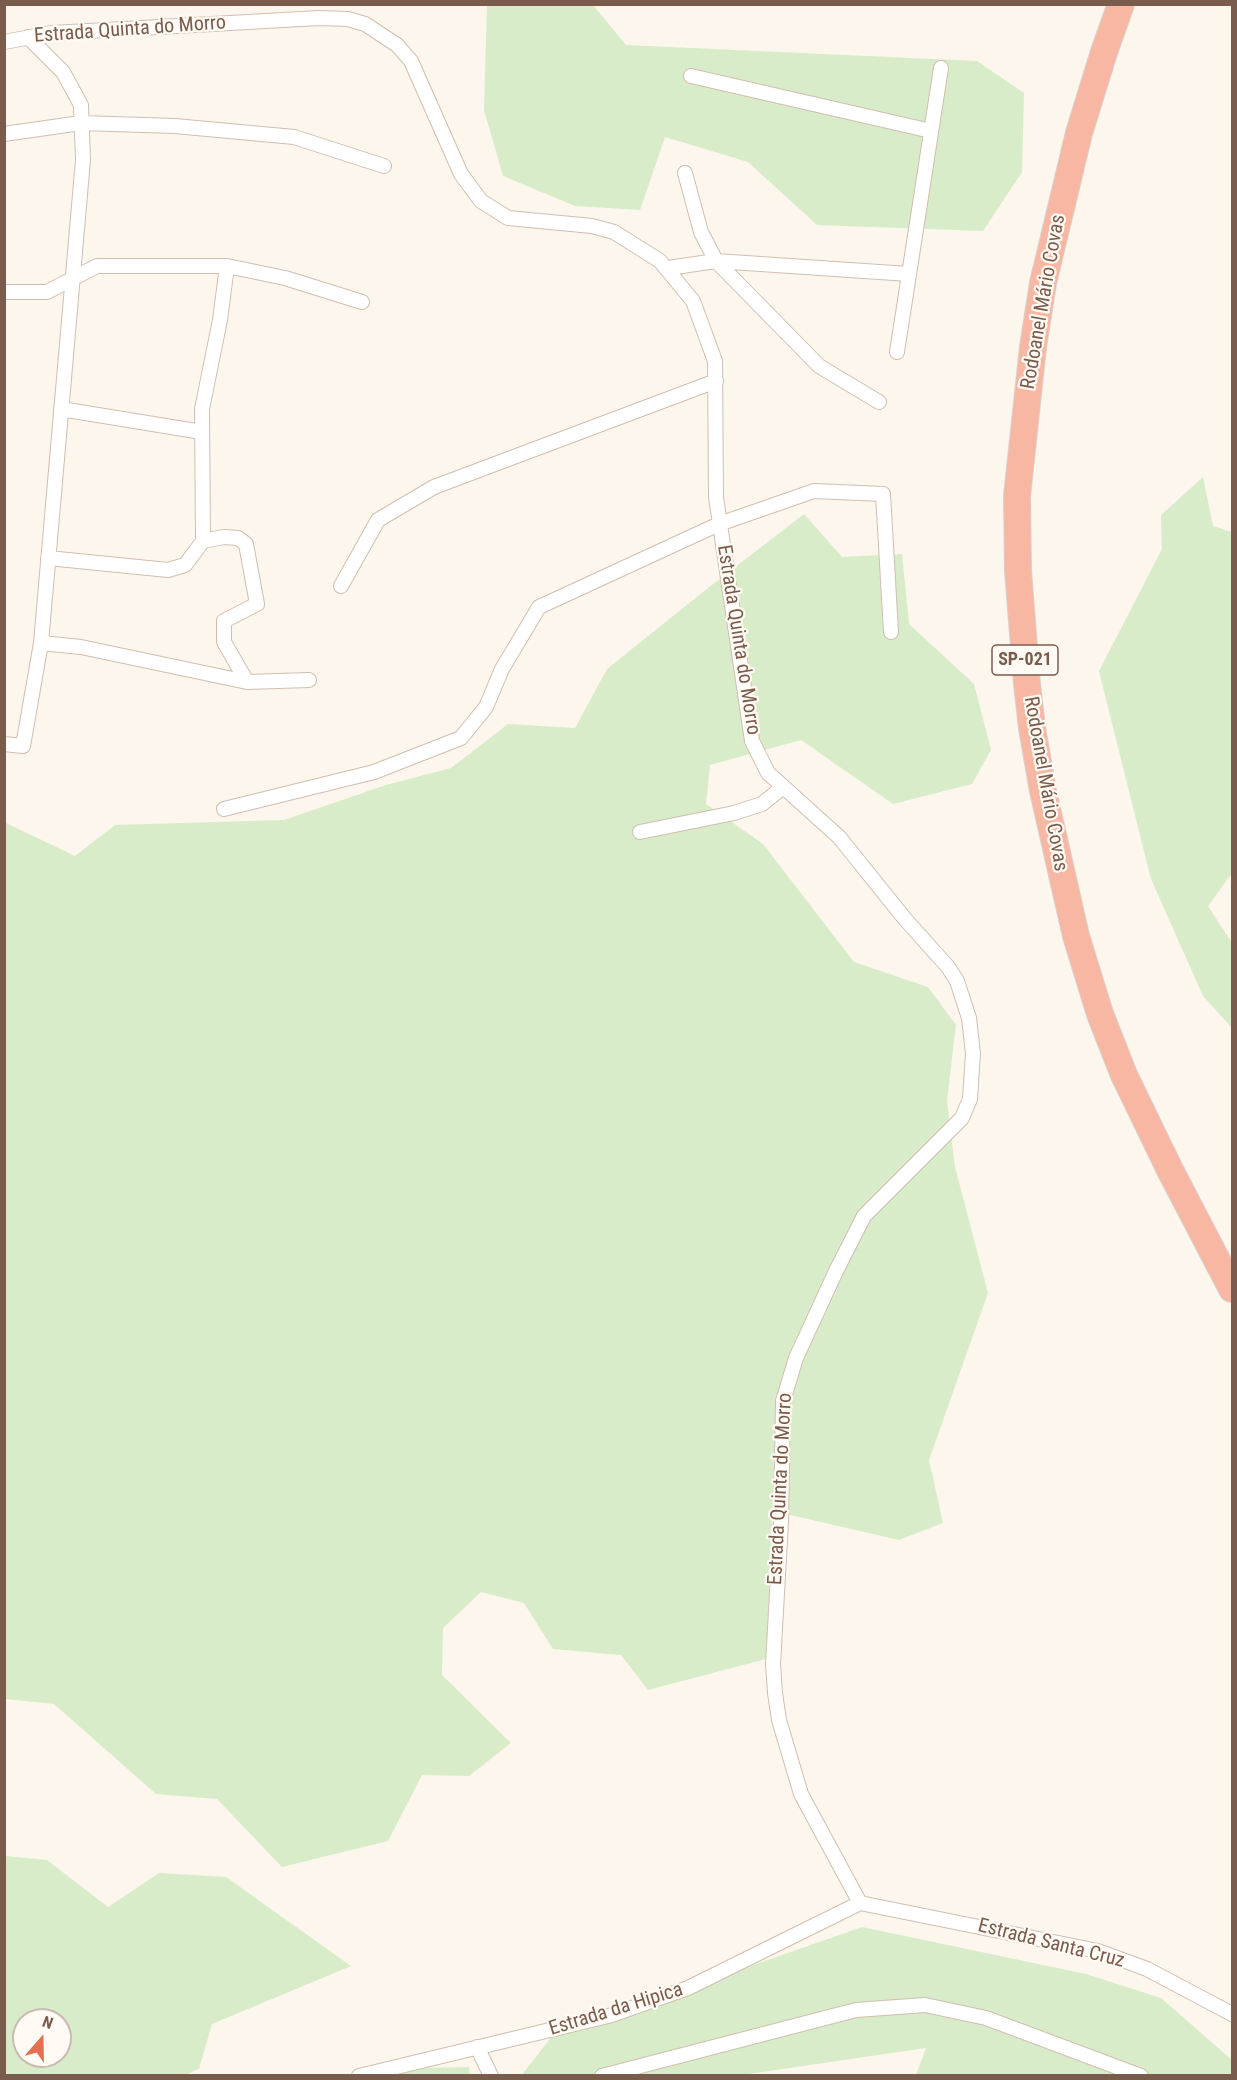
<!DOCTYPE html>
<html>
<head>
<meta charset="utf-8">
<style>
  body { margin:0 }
  #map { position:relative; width:1237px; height:2080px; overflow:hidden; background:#fdf6ec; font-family:"Roboto Condensed",sans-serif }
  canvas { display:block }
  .frame { position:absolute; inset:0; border:6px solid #7a5c4d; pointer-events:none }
  .north { position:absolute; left:12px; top:2008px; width:60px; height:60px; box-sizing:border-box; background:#fffaf3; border:2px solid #cabbb1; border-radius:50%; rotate:20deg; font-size:16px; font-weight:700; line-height:24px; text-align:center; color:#7a5c4d }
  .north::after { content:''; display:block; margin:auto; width:21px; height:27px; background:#e76f51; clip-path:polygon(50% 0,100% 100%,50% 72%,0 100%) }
</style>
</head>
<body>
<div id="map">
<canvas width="1237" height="2080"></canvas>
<div class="frame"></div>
<div class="north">N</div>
</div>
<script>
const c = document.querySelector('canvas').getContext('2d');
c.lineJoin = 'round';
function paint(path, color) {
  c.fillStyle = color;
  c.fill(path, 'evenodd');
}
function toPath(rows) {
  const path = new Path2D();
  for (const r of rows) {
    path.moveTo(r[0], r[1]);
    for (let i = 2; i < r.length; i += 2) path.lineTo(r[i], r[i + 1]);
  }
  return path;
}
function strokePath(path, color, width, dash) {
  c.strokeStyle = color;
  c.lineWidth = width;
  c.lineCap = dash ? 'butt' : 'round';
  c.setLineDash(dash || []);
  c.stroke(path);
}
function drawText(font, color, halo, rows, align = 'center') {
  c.font = font + ' "Roboto Condensed",sans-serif';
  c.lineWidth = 4.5;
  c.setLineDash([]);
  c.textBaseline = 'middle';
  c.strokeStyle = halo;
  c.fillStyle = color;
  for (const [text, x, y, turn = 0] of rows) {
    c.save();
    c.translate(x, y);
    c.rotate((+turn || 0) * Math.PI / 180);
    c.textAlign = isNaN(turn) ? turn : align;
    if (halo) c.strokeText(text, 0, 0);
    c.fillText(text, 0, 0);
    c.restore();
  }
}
const green = toPath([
  [487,5,593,5,626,45,977,61,1024,93,1022,172,983,231,817,225,748,162,665,137,640,210,575,206,503,176,484,110],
  [1203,477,1213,526,1232,532,1232,873,1208,906,1232,943,1232,1028,1203,996,1151,879,1099,671,1162,549,1161,515],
  [804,514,842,557,902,554,909,624,974,684,991,750,972,784,893,804,801,740,710,765,706,804,763,844,854,962,928,987,956,1025,947,1101,955,1167,988,1293,929,1460,943,1523,899,1540,773,1511,766,1659,648,1690,621,1655,553,1649,524,1603,481,1592,443,1628,442,1675,511,1743,469,1776,422,1775,388,1841,282,1867,217,1799,156,1794,54,1704,5,1699,4,822,75,856,115,825,284,820,386,785,451,768,508,724,575,728,607,669,708,588],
  [5,1856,47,1860,108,1907,159,1873,226,1877,351,1966,212,2024,199,2069,185,2075,5,2075],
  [24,2020,60,2020,60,2056,24,2056],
  [862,1927,1086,1974,1161,1998,1232,2060,1232,2075,916,2075,926,2048,742,2075,521,2076,553,2035],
  [469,2067,470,2075,381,2076,411,2068]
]);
const minor = toPath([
  [4,42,52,33,319,18,348,19,365,24,397,45,411,61,461,174,481,201,508,218,592,226,614,232,660,261,693,301,715,361,716,497,752,741,768,773,839,837,905,919,948,967,957,981,969,1018,973,1053,970,1099,962,1118,864,1216,836,1271,796,1358,783,1401,781,1522,773,1664,775,1693,779,1720,801,1794,860,1903],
  [691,76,931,131],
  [4,134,81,123,175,126,294,137,384,166],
  [685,173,701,232,716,261,909,274],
  [227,266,220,320,202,409,203,541,224,537,238,538,246,544,257,604,224,621,224,642,247,682,309,680],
  [668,268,716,261,819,366,879,402],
  [4,292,47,292,97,266,227,266,285,278,362,302],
  [897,352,941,68],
  [61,409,202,432],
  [48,558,168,570,185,565,203,541],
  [341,586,378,520,434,487,716,381],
  [41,643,81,647,247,682],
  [4,744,23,746,41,643,83,160,81,105,63,72,28,37],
  [224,809,374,772,461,738,486,707,502,669,539,607,719,524,814,491,883,494,891,632],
  [640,832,734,813,762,804,783,787],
  [860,1903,1098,1951,1147,1969,1232,2014],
  [477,2047,491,2076],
  [359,2076,612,2015,688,1988,860,1903],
  [602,2076,856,2010,925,2005,986,2018,1141,2076]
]);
const motorway = toPath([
  [1121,4,1104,52,1079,133,1043,283,1033,347,1017,496,1018,571,1027,684,1032,728,1043,791,1076,936,1100,1014,1124,1075,1170,1170,1232,1289]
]);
const shields = [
  [1025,660,66]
];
const shieldNames = [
  ["SP-021",1025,660]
];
const streetNames = [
  ["Estrada Quinta do Morro",130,30,-4],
  ["Rodoanel Mário Covas",1044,302,-80],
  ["Estrada Quinta do Morro",738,640,81],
  ["Rodoanel Mário Covas",1045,784,80],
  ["Estrada Quinta do Morro",781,1489,-87],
  ["Estrada Santa Cruz",1051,1944,14],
  ["Estrada da Hipica",616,2010,-17]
];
paint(green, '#d8ecc9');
strokePath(minor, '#d1beb0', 16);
strokePath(motorway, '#dad1cd', 28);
strokePath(minor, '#fff', 14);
strokePath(motorway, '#f7b7a3', 26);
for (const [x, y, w] of shields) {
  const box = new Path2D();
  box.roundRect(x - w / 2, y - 15, w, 30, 4.5);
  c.fillStyle = '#fffaf3';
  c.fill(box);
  strokePath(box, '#7a5c4d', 1.5);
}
drawText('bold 18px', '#7a5c4d', null, shieldNames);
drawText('20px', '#7a5c4d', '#fffaf3', streetNames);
</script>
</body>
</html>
